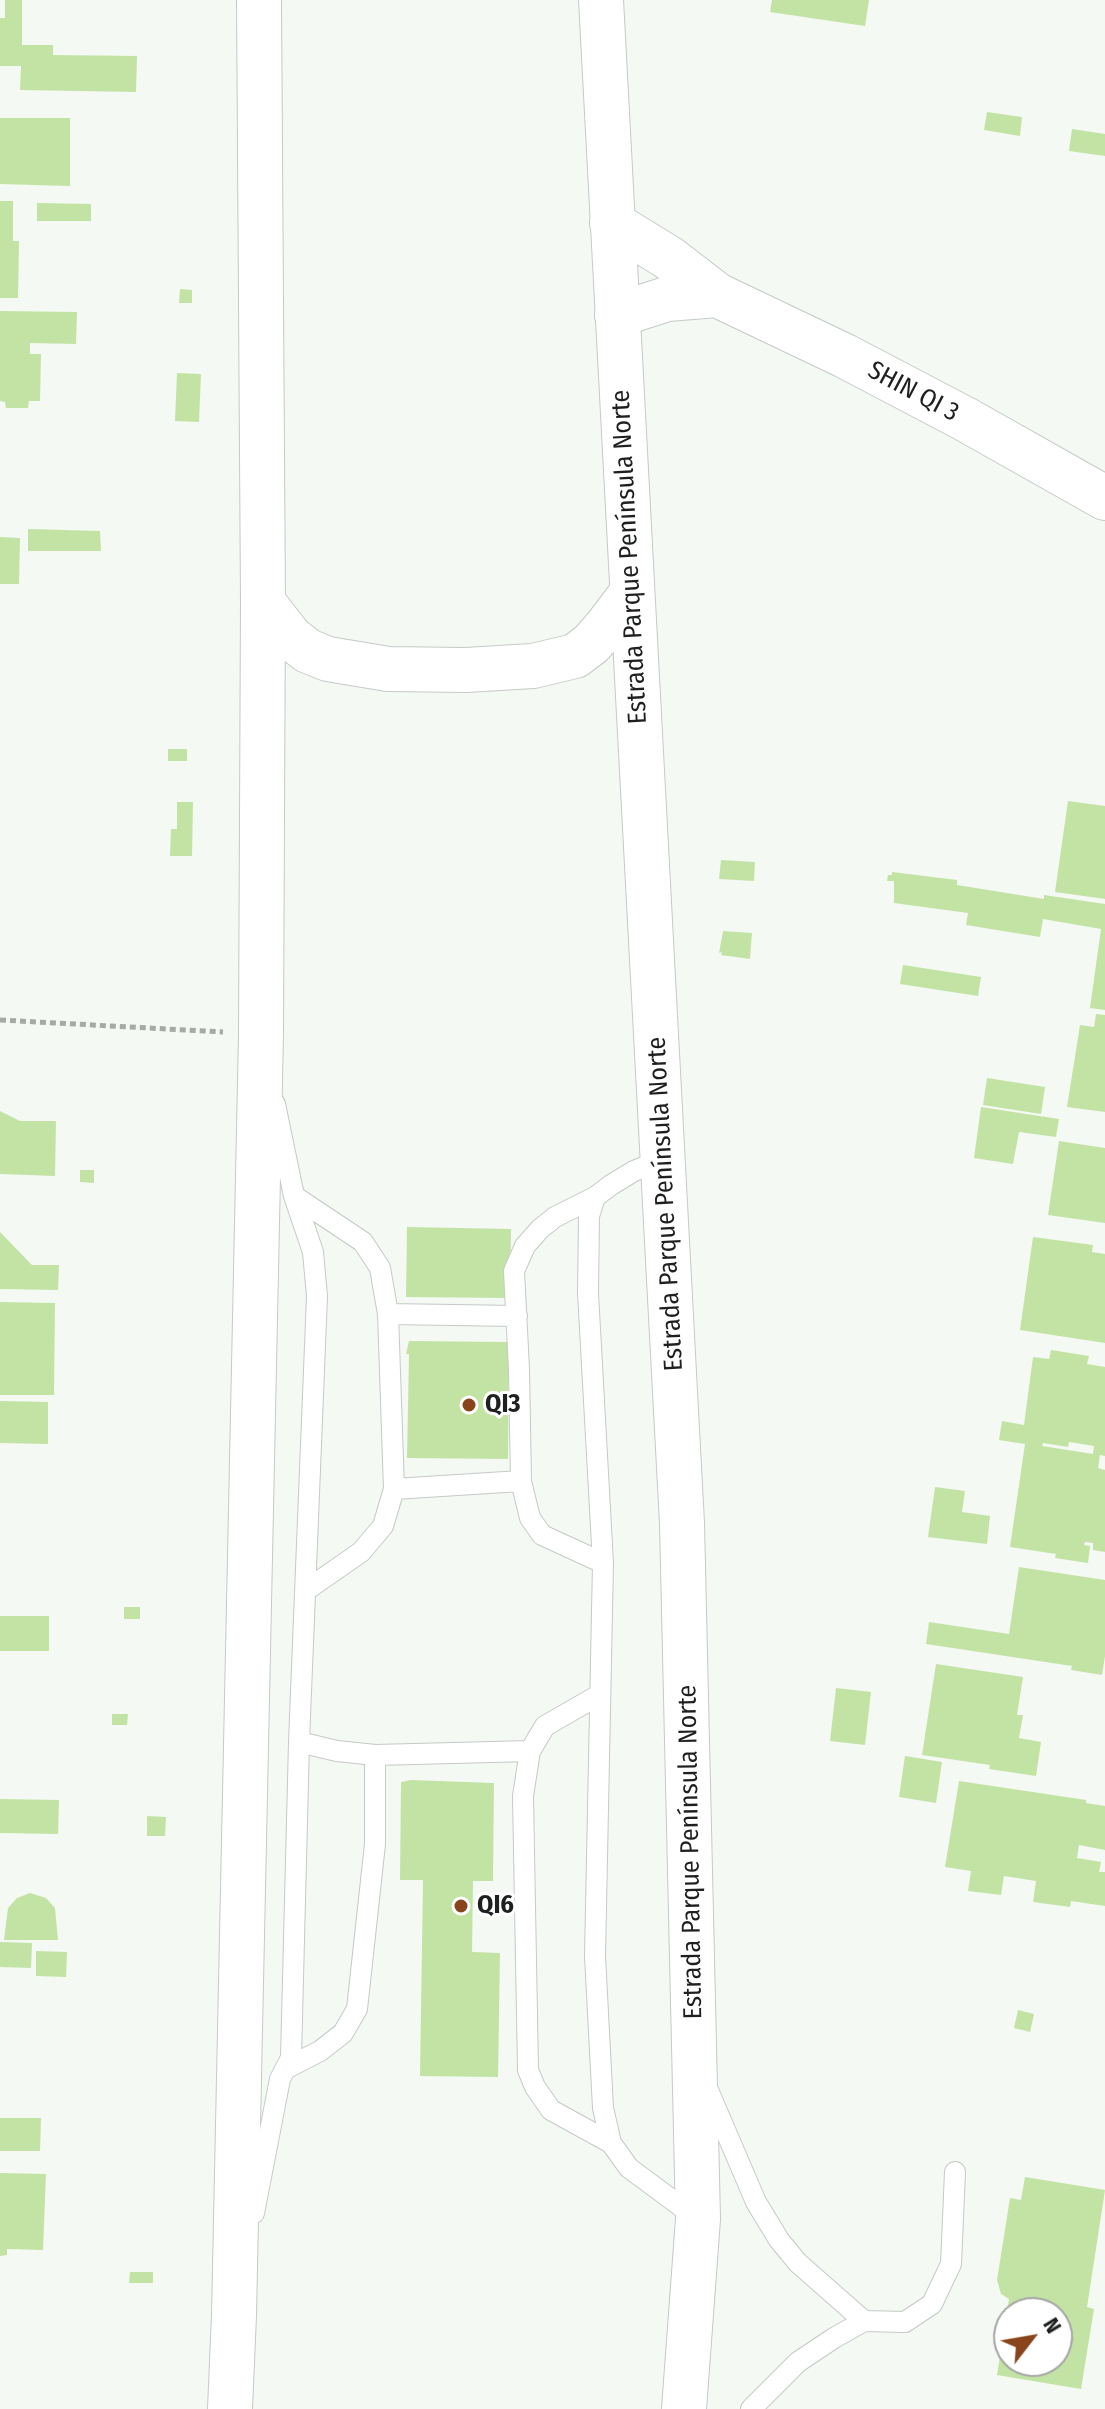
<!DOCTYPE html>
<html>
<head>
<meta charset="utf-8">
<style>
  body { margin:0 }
  #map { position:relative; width:1105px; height:2409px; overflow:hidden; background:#f4f9f4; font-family:"Fira Sans Condensed",sans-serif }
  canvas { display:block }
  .north { position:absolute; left:993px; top:2297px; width:80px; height:80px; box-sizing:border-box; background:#fff; border:2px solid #a5a6a5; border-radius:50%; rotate:59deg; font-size:22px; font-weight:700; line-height:32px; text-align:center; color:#1e201f }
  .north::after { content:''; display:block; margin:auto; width:28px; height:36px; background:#89441b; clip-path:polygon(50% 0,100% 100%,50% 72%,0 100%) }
</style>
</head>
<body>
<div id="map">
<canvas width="1105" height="2409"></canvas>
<div class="north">N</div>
</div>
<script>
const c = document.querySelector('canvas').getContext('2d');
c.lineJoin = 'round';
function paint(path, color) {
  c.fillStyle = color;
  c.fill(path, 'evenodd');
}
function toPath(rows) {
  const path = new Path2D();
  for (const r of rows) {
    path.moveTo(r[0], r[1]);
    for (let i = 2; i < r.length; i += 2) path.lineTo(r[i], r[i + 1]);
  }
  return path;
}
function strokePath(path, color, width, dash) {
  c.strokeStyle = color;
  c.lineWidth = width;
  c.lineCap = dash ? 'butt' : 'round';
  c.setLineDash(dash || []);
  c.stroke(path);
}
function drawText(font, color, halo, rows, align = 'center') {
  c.font = font + ' "Fira Sans Condensed",sans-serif';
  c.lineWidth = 6;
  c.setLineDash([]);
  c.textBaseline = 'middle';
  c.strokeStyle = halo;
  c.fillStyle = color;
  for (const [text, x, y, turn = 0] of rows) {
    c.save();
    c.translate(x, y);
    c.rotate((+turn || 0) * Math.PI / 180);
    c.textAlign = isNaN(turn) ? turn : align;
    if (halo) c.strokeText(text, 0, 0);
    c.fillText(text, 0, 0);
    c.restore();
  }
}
const building = toPath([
  [5,0,22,0,22,45,53,45,53,55,137,56,136,92,20,90,21,66,0,66,0,18,5,18],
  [772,0,869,0,865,26,770,12],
  [987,112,1022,117,1020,136,984,130],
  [0,118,70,118,70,186,0,184],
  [1072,129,1105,134,1105,156,1069,151],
  [0,201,13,201,13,241,19,241,18,298,0,298],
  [37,203,91,204,91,221,37,221],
  [180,289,192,290,192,303,179,303],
  [0,311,77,312,76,344,30,343,30,354,41,354,40,401,29,401,28,408,6,408,5,402,0,401],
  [177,373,201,374,199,422,175,421],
  [28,529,100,531,101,551,28,551],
  [0,537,20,538,19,584,0,584],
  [168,749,187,749,187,761,168,761],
  [1068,801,1105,806,1105,899,1055,892],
  [177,802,193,802,192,856,170,856,171,829,177,829],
  [721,860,755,862,754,881,719,879],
  [892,872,957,880,957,885,1044,899,1044,895,1105,904,1105,1010,1090,1008,1101,929,1043,919,1040,937,966,925,968,913,894,903,894,881,887,881,888,875,892,875],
  [723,931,752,933,750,959,721,955,722,952,719,953],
  [903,965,981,977,978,996,900,984],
  [1096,1014,1105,1015,1105,1112,1067,1107,1080,1025,1094,1027],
  [987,1078,1045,1087,1041,1114,983,1105],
  [981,1107,1059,1119,1056,1137,1019,1132,1013,1164,974,1158],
  [0,1111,20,1121,56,1121,55,1176,0,1174],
  [1059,1141,1105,1148,1105,1223,1048,1215],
  [80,1170,94,1170,94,1183,80,1182],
  [407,1227,511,1229,510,1298,406,1297],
  [0,1232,32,1265,59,1265,58,1290,0,1289],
  [1033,1237,1093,1245,1092,1252,1105,1254,1105,1343,1020,1330],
  [0,1302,55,1303,54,1395,0,1395],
  [409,1341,509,1342,508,1459,407,1458,409,1354,406,1354],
  [1051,1350,1089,1356,1087,1364,1105,1367,1105,1456,1100,1455,1098,1468,1105,1470,1105,1552,1093,1550,1093,1543,1085,1542,1084,1545,1090,1546,1088,1563,1055,1558,1056,1554,1010,1547,1025,1444,999,1440,1002,1421,1024,1425,1033,1357,1049,1359],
  [1069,1442,1094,1446,1093,1454,1042,1446,1043,1443,1068,1447],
  [0,1401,48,1402,48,1444,0,1443],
  [935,1487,965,1491,962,1512,990,1516,987,1544,928,1537],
  [1019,1567,1105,1580,1105,1656,1102,1675,1071,1670,1072,1666,926,1644,929,1622,1009,1634],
  [124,1607,140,1607,140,1619,124,1619],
  [0,1616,49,1616,49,1651,0,1651],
  [936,1664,1023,1677,1017,1715,1023,1715,1019,1738,1041,1742,1036,1776,989,1769,990,1765,922,1755],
  [836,1688,871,1692,865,1745,830,1741],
  [112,1714,128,1714,127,1725,112,1725],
  [905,1756,942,1762,936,1803,899,1797],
  [411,1780,494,1783,493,1881,473,1881,472,1952,500,1953,498,2077,420,2076,423,1880,400,1880,401,1782],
  [959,1781,1086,1800,1086,1803,1105,1806,1105,1850,1079,1845,1077,1858,1101,1862,1099,1872,1105,1872,1105,1906,1071,1901,1070,1907,1033,1902,1036,1881,1004,1876,1001,1895,968,1891,971,1871,945,1867],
  [0,1799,59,1800,58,1834,0,1833],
  [147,1816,166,1817,165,1836,147,1836],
  [30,1893,46,1898,55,1908,58,1940,4,1940,8,1908,17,1898],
  [0,1942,32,1943,31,1968,0,1967],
  [36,1951,67,1952,66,1977,36,1976],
  [1018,2010,1034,2014,1030,2032,1014,2028],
  [0,2118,41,2118,40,2151,0,2151],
  [0,2173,46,2174,43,2250,7,2249,7,2255,0,2256],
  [1025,2177,1105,2190,1087,2307,1094,2309,1081,2389,997,2375,1009,2299,1001,2294,997,2280,1010,2198,1021,2200],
  [1009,2313,1057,2313,1057,2361,1009,2361],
  [130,2272,153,2272,153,2283,129,2283]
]);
const path = toPath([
  [0,1020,223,1032]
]);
const service = toPath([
  [664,1159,634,1171,611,1185,595,1197,589,1216,588,1293,603,1563,595,1956,603,2108,611,2143,629,2168,698,2219],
  [294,1196,363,1242,380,1268,388,1314,394,1489,383,1526,361,1552,305,1591],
  [595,1197,555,1217,540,1229,525,1246,514,1271,519,1369,521,1481,530,1518,542,1535,603,1563],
  [388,1314,517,1316],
  [394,1489,521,1481],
  [599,1695,545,1726,530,1751,523,1796,528,2070,535,2087,551,2110,611,2143],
  [375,1755,530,1751],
  [287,2068,320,2051,343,2033,357,2009,375,1844,375,1755,337,1751,299,1742],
  [708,2090,756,2202,779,2240,798,2263,864,2321],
  [254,2213,280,2079,291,2058,299,1742,317,1296,313,1252,294,1196,275,1104],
  [751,2409,798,2362,834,2338,864,2321,905,2322,932,2304,951,2264,955,2172]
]);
const tertiary = toPath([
  [612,223,669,258,717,295,845,356,965,419,1105,498],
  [617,315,667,299,717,295]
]);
const secondary = toPath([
  [601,0,682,1523,698,2219,684,2409],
  [263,602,291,638,308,651,328,659,388,669,466,670,533,666,575,656,591,644,606,627,631,594],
  [230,2409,234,2315,261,1034,263,602,259,0]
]);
const markers = [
  [469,1405,8,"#89441b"],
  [461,1906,8,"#89441b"]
];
const streetNames = [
  ["SHIN QI 3",913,392,28],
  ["Estrada Parque Península Norte",630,557,-93],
  ["Estrada Parque Península Norte",666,1204,-93],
  ["Estrada Parque Península Norte",691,1852,-91]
];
const poiNames = [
  ["QI3",485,1405],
  ["QI6",477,1906]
];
paint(building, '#c3e3a4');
strokePath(service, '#c4cac5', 22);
strokePath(tertiary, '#c4cac5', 46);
strokePath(secondary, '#c4cac5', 46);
strokePath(path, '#a6aaa6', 5, [6, 4]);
strokePath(service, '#fff', 20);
strokePath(tertiary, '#fff', 44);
strokePath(secondary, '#fff', 44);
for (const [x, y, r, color] of markers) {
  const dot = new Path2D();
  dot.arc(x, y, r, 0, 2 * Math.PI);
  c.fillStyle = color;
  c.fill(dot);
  strokePath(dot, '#fff', 3);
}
drawText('26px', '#1e201f', '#fff', streetNames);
drawText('bold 26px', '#1e201f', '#fff', poiNames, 'left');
</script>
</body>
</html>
